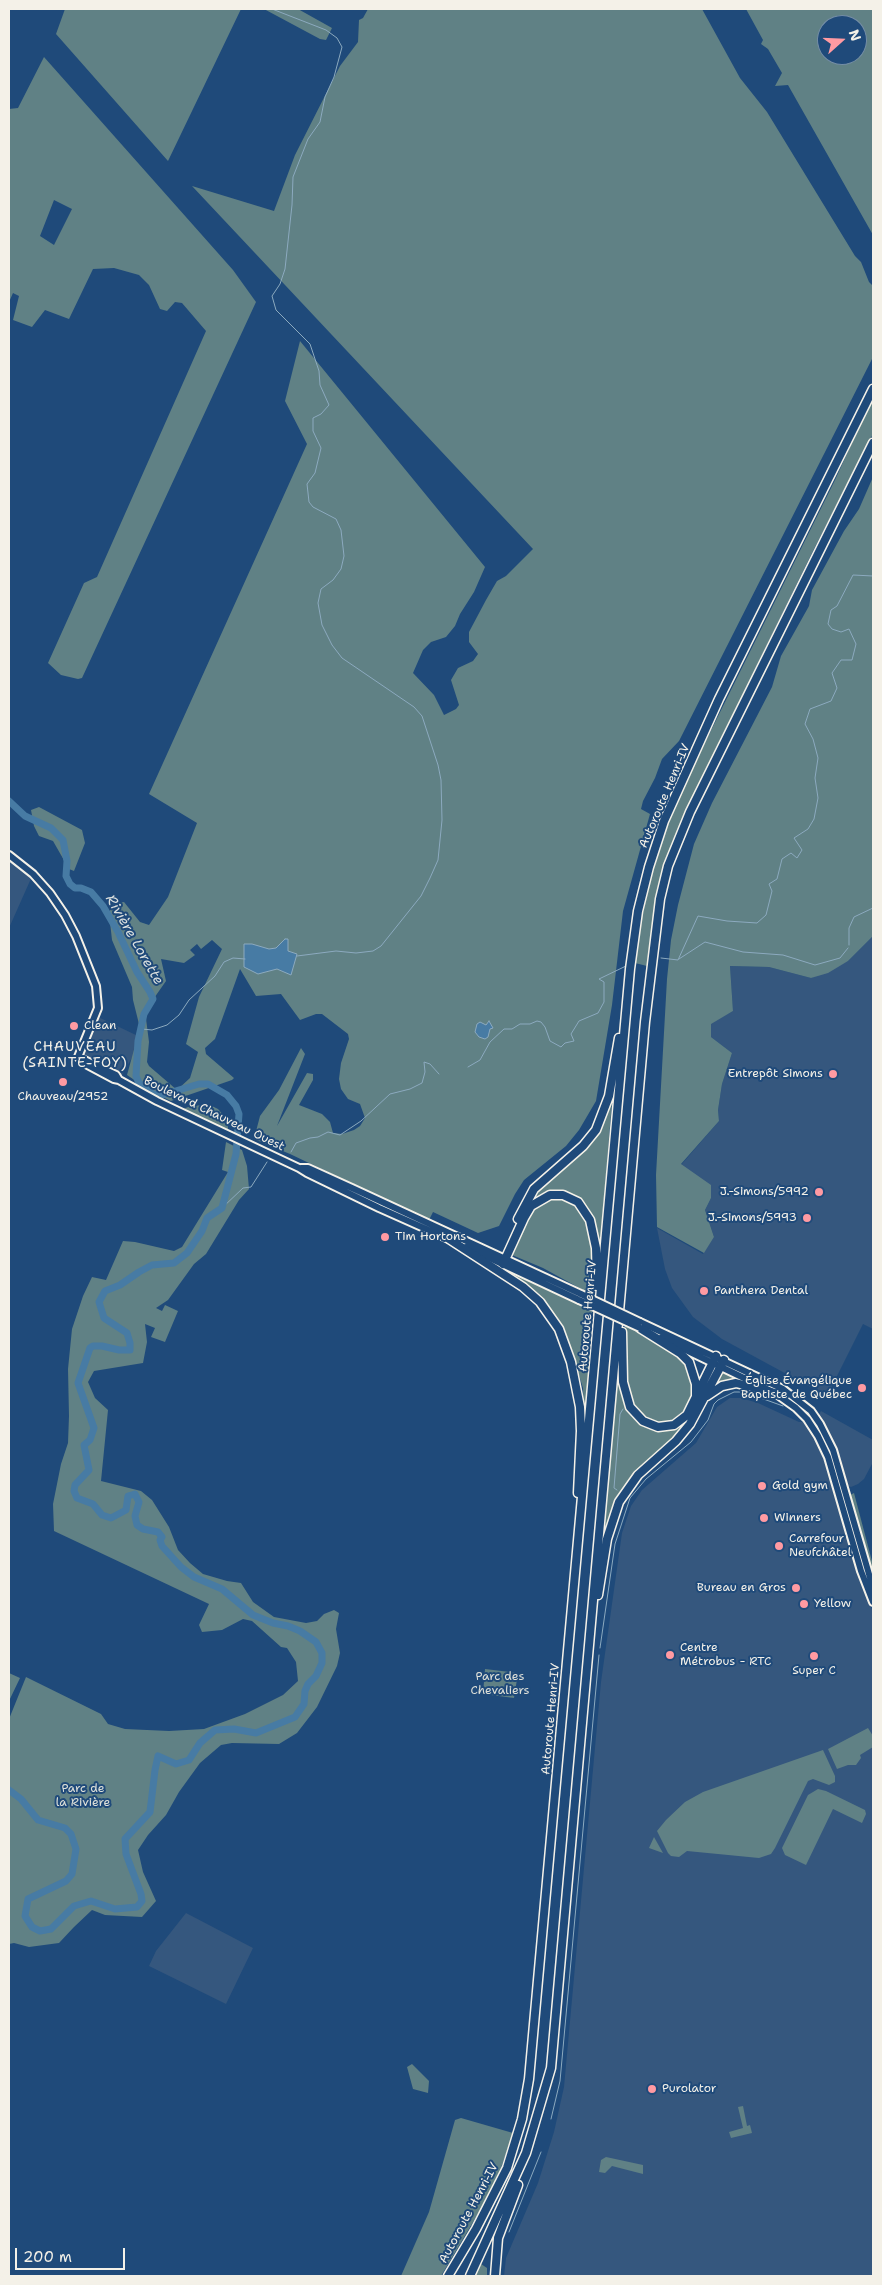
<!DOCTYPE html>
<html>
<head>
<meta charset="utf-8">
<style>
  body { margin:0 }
  #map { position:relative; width:882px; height:2285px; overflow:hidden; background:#1f4a7a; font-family:"Shantell Sans",sans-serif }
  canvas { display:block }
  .frame { position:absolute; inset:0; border:10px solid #f4f1e8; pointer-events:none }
  .north { position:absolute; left:817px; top:15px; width:50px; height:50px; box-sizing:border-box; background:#1f4a7a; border:1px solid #748da6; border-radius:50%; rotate:70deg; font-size:14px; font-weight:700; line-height:20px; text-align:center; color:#f4f1e8 }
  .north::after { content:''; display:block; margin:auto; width:18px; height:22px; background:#ff9aa2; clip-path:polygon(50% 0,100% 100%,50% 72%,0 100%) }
  .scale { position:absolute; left:15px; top:2248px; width:110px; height:22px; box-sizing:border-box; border:2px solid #f4f1e8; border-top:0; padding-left:6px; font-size:15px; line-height:18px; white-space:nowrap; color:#f4f1e8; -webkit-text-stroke:4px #1f4a7a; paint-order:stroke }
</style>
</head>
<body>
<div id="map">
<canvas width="882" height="2285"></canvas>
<div class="frame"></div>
<div class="north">N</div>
<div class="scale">200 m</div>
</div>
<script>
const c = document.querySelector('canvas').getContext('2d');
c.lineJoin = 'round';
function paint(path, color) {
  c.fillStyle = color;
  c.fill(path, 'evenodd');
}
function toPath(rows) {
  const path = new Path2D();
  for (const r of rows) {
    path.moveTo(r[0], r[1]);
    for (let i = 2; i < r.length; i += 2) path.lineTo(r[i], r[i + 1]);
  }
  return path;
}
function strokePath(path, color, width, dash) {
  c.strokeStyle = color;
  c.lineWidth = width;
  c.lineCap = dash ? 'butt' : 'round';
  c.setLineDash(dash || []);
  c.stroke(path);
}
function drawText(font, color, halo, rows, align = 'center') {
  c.font = font + ' "Shantell Sans",sans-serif';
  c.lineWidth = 4;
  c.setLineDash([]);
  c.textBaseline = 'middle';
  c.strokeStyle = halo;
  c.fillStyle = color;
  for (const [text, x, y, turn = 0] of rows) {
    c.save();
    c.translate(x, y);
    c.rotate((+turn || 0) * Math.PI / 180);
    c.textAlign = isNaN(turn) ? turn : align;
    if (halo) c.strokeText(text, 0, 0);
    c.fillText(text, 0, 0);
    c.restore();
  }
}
const built = toPath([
  [9,855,33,874,9,928],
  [873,936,873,1329,863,1324,827,1396,722,1339,693,1317,672,1288,665,1269,657,1228,703,1254,714,1237,705,1210,711,1198,681,1165,719,1121,718,1110,722,1084,732,1053,711,1037,711,1023,733,1011,730,966,769,967,811,978,848,961],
  [96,1016,138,1036,133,1056,119,1080,78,1057],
  [730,1398,741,1398,758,1403,799,1422,806,1422,820,1445,824,1457,860,1582,873,1612,873,2276,504,2276,506,2258,538,2183,554,2132,564,2087,601,1682,622,1533,631,1506,642,1490,696,1443,717,1407],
  [821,1411,873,1440,873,1462,864,1479,858,1484,851,1487,846,1485,835,1447,818,1416],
  [186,1913,253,1948,226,2004,149,1966,156,1951]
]);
const green = toPath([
  [65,9,241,9,168,161,56,34],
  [264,9,298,9,332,28,326,40,320,39],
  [368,9,702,9,740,78,767,112,855,256,861,262,869,282,873,286,873,357,679,741,662,759,655,778,643,801,641,809,650,814,623,911,612,1005,596,1101,579,1130,566,1146,524,1180,515,1194,499,1226,478,1233,433,1212,429,1220,290,1154,254,1139,260,1116,279,1090,301,1048,305,1054,277,1126,307,1073,313,1074,313,1080,299,1105,322,1114,330,1122,333,1133,342,1134,354,1130,360,1126,365,1118,360,1104,348,1099,341,1089,339,1079,341,1063,349,1039,348,1034,322,1014,316,1014,300,1020,281,994,256,996,240,969,215,1039,205,1048,206,1054,234,1078,232,1080,171,1101,152,1092,127,1075,140,1028,133,1000,132,987,112,940,109,913,113,904,124,902,140,922,149,925,168,897,197,823,149,794,307,444,285,401,300,341,485,567,474,592,460,614,455,626,446,637,431,642,423,650,413,673,434,695,444,715,456,709,459,705,451,680,458,668,473,661,478,654,469,642,469,632,486,600,497,581,506,576,533,549,192,186,274,211,295,155,340,66,358,42,359,20,363,18],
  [212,940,222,949,199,997,186,1044,198,1052,190,1078,177,1090,149,1066,147,1062,149,1042,145,1011,166,981,161,959,184,963,195,955,190,950,197,944,201,949],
  [746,9,873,9,873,235,788,85,775,86,782,73,768,49,761,44,763,40],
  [827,25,857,25,857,55,827,55],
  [44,57,233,270,256,302,82,678,78,679,61,675,48,663,84,583,97,577,206,331,182,303,175,302,167,311,160,309,149,285,139,275,114,268,93,269,69,319,45,310,32,327,13,320,19,296,13,293,9,302,9,109,18,108],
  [54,200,72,209,54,245,40,236],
  [873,397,873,434,814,549,707,767,672,844,656,901,647,966,631,962,659,844,678,797,835,480],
  [873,477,873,936,848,961,828,973,811,978,769,967,730,966,733,1011,711,1024,711,1037,732,1053,722,1084,718,1110,719,1121,681,1164,711,1185,711,1198,705,1210,714,1237,704,1253,657,1227,656,1175,667,979,671,940,678,905,694,844,712,803,772,687,781,656,809,606,812,590,844,531,859,509],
  [39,807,82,830,85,843,74,871,69,869,53,841,39,836,34,826,31,810],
  [613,1090,600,1246,598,1246,596,1230,590,1211,574,1196,567,1193,546,1193,530,1203,533,1194,597,1133,607,1113],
  [208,1104,218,1109,224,1116,228,1124,228,1131,181,1110,188,1107],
  [226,1142,242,1150,247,1166,249,1189,239,1200,206,1254,194,1264,168,1300,156,1308,162,1311,165,1305,178,1311,165,1342,151,1337,155,1328,145,1324,147,1342,143,1363,94,1371,88,1382,95,1398,108,1410,101,1481,141,1491,152,1500,169,1527,178,1550,190,1563,203,1574,227,1581,241,1583,253,1602,274,1617,306,1623,317,1621,324,1614,334,1610,339,1613,336,1629,340,1653,337,1666,317,1707,297,1733,279,1744,232,1743,221,1745,200,1763,179,1792,166,1815,148,1835,138,1850,143,1872,156,1901,142,1917,105,1915,92,1910,74,1927,59,1943,29,1947,14,1943,9,1944,9,1719,26,1677,101,1714,108,1724,125,1729,169,1731,204,1729,245,1714,283,1695,298,1681,296,1662,287,1648,281,1647,252,1621,243,1619,222,1630,202,1632,199,1625,209,1604,54,1531,53,1504,61,1464,68,1443,69,1416,68,1369,72,1329,83,1296,92,1277,106,1280,123,1241,135,1242,174,1251,182,1247,228,1172,222,1170],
  [557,1199,575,1203,586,1220,592,1236,594,1296,543,1268,512,1255,512,1252,532,1210,548,1200],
  [502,1268,592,1310,585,1440,583,1388,573,1356,561,1326,544,1301,530,1287],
  [625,1326,645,1334,675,1353,689,1367,693,1387,691,1398,687,1407,675,1420,660,1423,651,1421,643,1417,632,1402,625,1375],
  [720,1370,745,1381,728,1381,712,1390],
  [618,1373,620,1373,627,1404,656,1428,692,1415,672,1441,647,1462,629,1480,617,1498,604,1531],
  [854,1493,873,1565,873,1577,850,1499,850,1495],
  [485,1669,518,1673,514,1698,483,1694],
  [9,1673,20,1678,9,1701],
  [868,1728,873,1736,873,1747,860,1755,861,1758,856,1765,848,1765,837,1769,828,1749],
  [823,1750,835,1776,835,1782,829,1785,813,1779,808,1781,775,1848,771,1854,759,1858,687,1851,679,1857,671,1856,668,1853,657,1831,666,1820,685,1802,703,1792],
  [818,1789,826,1791,865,1810,866,1814,862,1823,833,1809,806,1865,785,1855,782,1848,808,1795],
  [654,1837,663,1853,649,1848],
  [412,2064,429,2081,428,2093,413,2089,407,2067],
  [743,2106,747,2126,750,2125,752,2133,731,2138,729,2132,743,2128,738,2107],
  [461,2118,513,2133,501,2168,482,2207,441,2276,401,2276,429,2212,455,2120],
  [606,2157,643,2165,643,2174,612,2166,605,2173,599,2172,601,2160],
  [481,2264,487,2268,487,2276,475,2276]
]);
const water = toPath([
  [285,939,288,939,288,951,297,954,291,975,277,969,258,974,244,967,244,944,252,944,269,949,276,948,285,939],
  [489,1021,493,1028,490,1029,488,1037,485,1039,479,1037,475,1032,477,1024,480,1022,486,1025,489,1021]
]);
const stream = toPath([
  [272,9,326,30,337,38,342,47,334,77,325,97,320,122,308,139,293,177,292,205,285,269,280,284,272,296,276,310,310,344,319,371,320,385,329,405,321,414,313,418,313,431,321,448,315,473,307,484,309,502,313,507,336,519,341,530,344,556,341,569,333,580,321,589,318,603,322,625,332,645,342,658,414,707,422,716,438,765,441,780,442,820,438,860,430,878,421,896,381,946,373,951,356,953,336,951,297,956],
  [849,945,849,928,854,917,873,908],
  [661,958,678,960,698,916,727,921,757,923,766,915,772,891,769,884,777,879,782,859,791,853,797,858,802,850,794,838,808,829,814,819,818,798,815,778,818,758,813,739,805,724,810,709,831,701,837,688,832,673,841,660,852,660,856,644,849,629,841,632,832,629,828,624,831,610,837,606,853,575,873,576],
  [679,959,705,942,743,952,783,955,815,965,840,958,848,948],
  [142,1029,152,1030,167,1025,179,1015,189,1000,215,976,224,962,233,958,245,959],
  [468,1067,480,1060,490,1042,504,1029,512,1029,520,1024,530,1024,537,1021,541,1022,545,1027,550,1041,561,1047,565,1043,574,1041,571,1034,579,1021,598,1013,604,1002,604,982,599,979,626,966],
  [291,1152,296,1143,310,1138,318,1137,328,1132,340,1135,361,1121,390,1094,410,1089,422,1083,425,1072,424,1062,430,1064,439,1074],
  [222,1208,243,1188,251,1187,267,1162],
  [617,1490,614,1488,620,1414,623,1409],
  [600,1648,615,1544,630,1498,646,1479,691,1442,708,1420,714,1404,718,1400,734,1392,744,1392,783,1406],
  [551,2119,560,2081,599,1655],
  [509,2232,541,2152]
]);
const river = toPath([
  [9,801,25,816,51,828,63,840,67,861,66,876,70,884,75,888,81,888,91,892,103,906,118,932,137,972,150,992,153,999,144,1014,138,1041,136,1076,139,1083,153,1094,162,1095,199,1084,208,1084,227,1095,236,1106,239,1114,236,1154,222,1208,207,1218,202,1231,187,1253,174,1263,152,1265,139,1272,120,1285,105,1291,99,1302,104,1318,127,1333,130,1343,130,1350,119,1350,102,1346,93,1346,90,1348,78,1383,94,1428,90,1440,84,1445,89,1470,75,1485,74,1491,77,1498,93,1504,102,1515,111,1518,126,1510,128,1496,135,1494,139,1502,135,1516,137,1525,143,1529,158,1532,162,1537,160,1540,162,1546,181,1567,194,1577,222,1589,253,1615,273,1623,288,1626,300,1631,316,1642,322,1653,322,1663,316,1676,308,1684,305,1691,304,1704,295,1717,256,1733,234,1729,215,1730,200,1743,189,1760,176,1764,158,1756,155,1770,150,1812,125,1839,126,1854,141,1894,142,1901,137,1907,115,1909,91,1901,74,1906,51,1929,40,1931,32,1927,25,1916,28,1899,66,1881,72,1874,76,1849,71,1834,65,1828,38,1820,21,1799,9,1790]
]);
const major = toPath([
  [9,855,33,874,50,893,65,915,76,936,96,986,98,1008,78,1057],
  [78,1057,116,1075,119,1080,157,1101,299,1168,307,1173,379,1208,453,1241],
  [79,1058,84,1063,114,1079,119,1080],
  [301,1168,308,1168,352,1188,581,1294],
  [466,1247,579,1300],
  [640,1322,783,1389,811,1411,820,1424,833,1450,873,1588],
  [661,1338,775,1393,796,1408,807,1419,818,1436,828,1457,861,1571,873,1602]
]);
const highway = toPath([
  [518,1219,534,1189,583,1146,596,1130,609,1096,619,1038],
  [449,1239,523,1287,540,1302,559,1329,571,1362,580,1407,581,1431,578,1493],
  [503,1264,524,1218,531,1206,550,1195,563,1195,578,1202,590,1220,596,1248,597,1286],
  [640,1328,680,1353,689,1362,696,1384,696,1396],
  [622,1332,623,1382,630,1407,643,1421,658,1427,674,1425,687,1415,716,1356],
  [707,1396,722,1386,736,1383,775,1393],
  [598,1595,607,1539,619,1502,638,1475,676,1441,690,1424,724,1360],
  [448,2276,476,2229,507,2168,522,2119,529,2079,630,969,638,911,649,867,664,821,719,699,873,389],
  [470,2276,526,2153,551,2068,645,1022,660,899,668,866,690,812,873,443],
  [495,2276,498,2238,518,2185]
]);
const majorBridge = toPath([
  [581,1294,640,1322],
  [579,1300,640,1328]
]);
const markers = [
  [74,1026,5,"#ff9aa2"],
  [833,1074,5,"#ff9aa2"],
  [63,1082,5,"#ff9aa2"],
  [819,1192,5,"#ff9aa2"],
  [807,1218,5,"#ff9aa2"],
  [385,1237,5,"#ff9aa2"],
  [704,1291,5,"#ff9aa2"],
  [862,1388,5,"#ff9aa2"],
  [762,1486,5,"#ff9aa2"],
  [764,1518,5,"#ff9aa2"],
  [779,1546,5,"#ff9aa2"],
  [796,1588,5,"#ff9aa2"],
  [804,1604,5,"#ff9aa2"],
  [670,1655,5,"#ff9aa2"],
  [814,1656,5,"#ff9aa2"],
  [652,2089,5,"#ff9aa2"]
];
const streetNames = [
  ["Autoroute Henri-IV",665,796,-67],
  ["Boulevard Chauveau Ouest",214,1114,26],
  ["Autoroute Henri-IV",588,1316,-85],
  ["Autoroute Henri-IV",551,1719,-85],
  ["Autoroute Henri-IV",469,2213,-62]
];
const poiNames = [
  ["Clean",84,1026],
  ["Entrepôt Simons",823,1074,"right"],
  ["Chauveau/2952",63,1097,"center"],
  ["J.-Simons/5992",809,1192,"right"],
  ["J.-Simons/5993",797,1218,"right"],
  ["Tim Hortons",395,1237],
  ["Panthera Dental",714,1291],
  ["Église Évangélique",852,1381,"right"],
  ["Baptiste de Québec",852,1395,"right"],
  ["Gold gym",772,1486],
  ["Winners",774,1518],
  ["Carrefour",789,1539],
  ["Neufchâtel",789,1553],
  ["Bureau en Gros",786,1588,"right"],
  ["Yellow",814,1604],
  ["Centre",680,1648],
  ["Métrobus - RTC",680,1662],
  ["Super C",814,1671,"center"],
  ["Purolator",662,2089]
];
const parkNames = [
  ["Parc des",500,1677],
  ["Chevaliers",500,1691],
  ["Parc de",83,1789],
  ["la Rivière",83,1803]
];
const waterNames = [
  ["Rivière Lorette",134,940,60]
];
const neighbourhoodNames = [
  ["CHAUVEAU",75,1047],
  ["(SAINTE-FOY)",75,1063]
];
paint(built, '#35577e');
paint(green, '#608185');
paint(water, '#477ba4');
strokePath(water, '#8caabf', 1);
strokePath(stream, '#8caabf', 1);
strokePath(river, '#477ba4', 7);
strokePath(major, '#f4f1e8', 10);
strokePath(highway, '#f4f1e8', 11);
strokePath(major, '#1f4a7a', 6);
strokePath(highway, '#1f4a7a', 8);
strokePath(majorBridge, '#f4f1e8', 10, []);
strokePath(majorBridge, '#1f4a7a', 6);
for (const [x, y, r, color] of markers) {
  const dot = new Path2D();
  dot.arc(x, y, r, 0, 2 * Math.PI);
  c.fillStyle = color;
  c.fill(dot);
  strokePath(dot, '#1f4a7a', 2);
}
drawText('12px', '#f4f1e8', '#1f4a7a', streetNames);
drawText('12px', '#f4f1e8', '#1f4a7a', poiNames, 'left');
drawText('12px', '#dee0d9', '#1f4a7a', parkNames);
drawText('italic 14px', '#dadfde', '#1f4a7a', waterNames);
c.letterSpacing = '1px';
drawText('14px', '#f4f1e8', '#1f4a7a', neighbourhoodNames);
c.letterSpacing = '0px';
</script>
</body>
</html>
